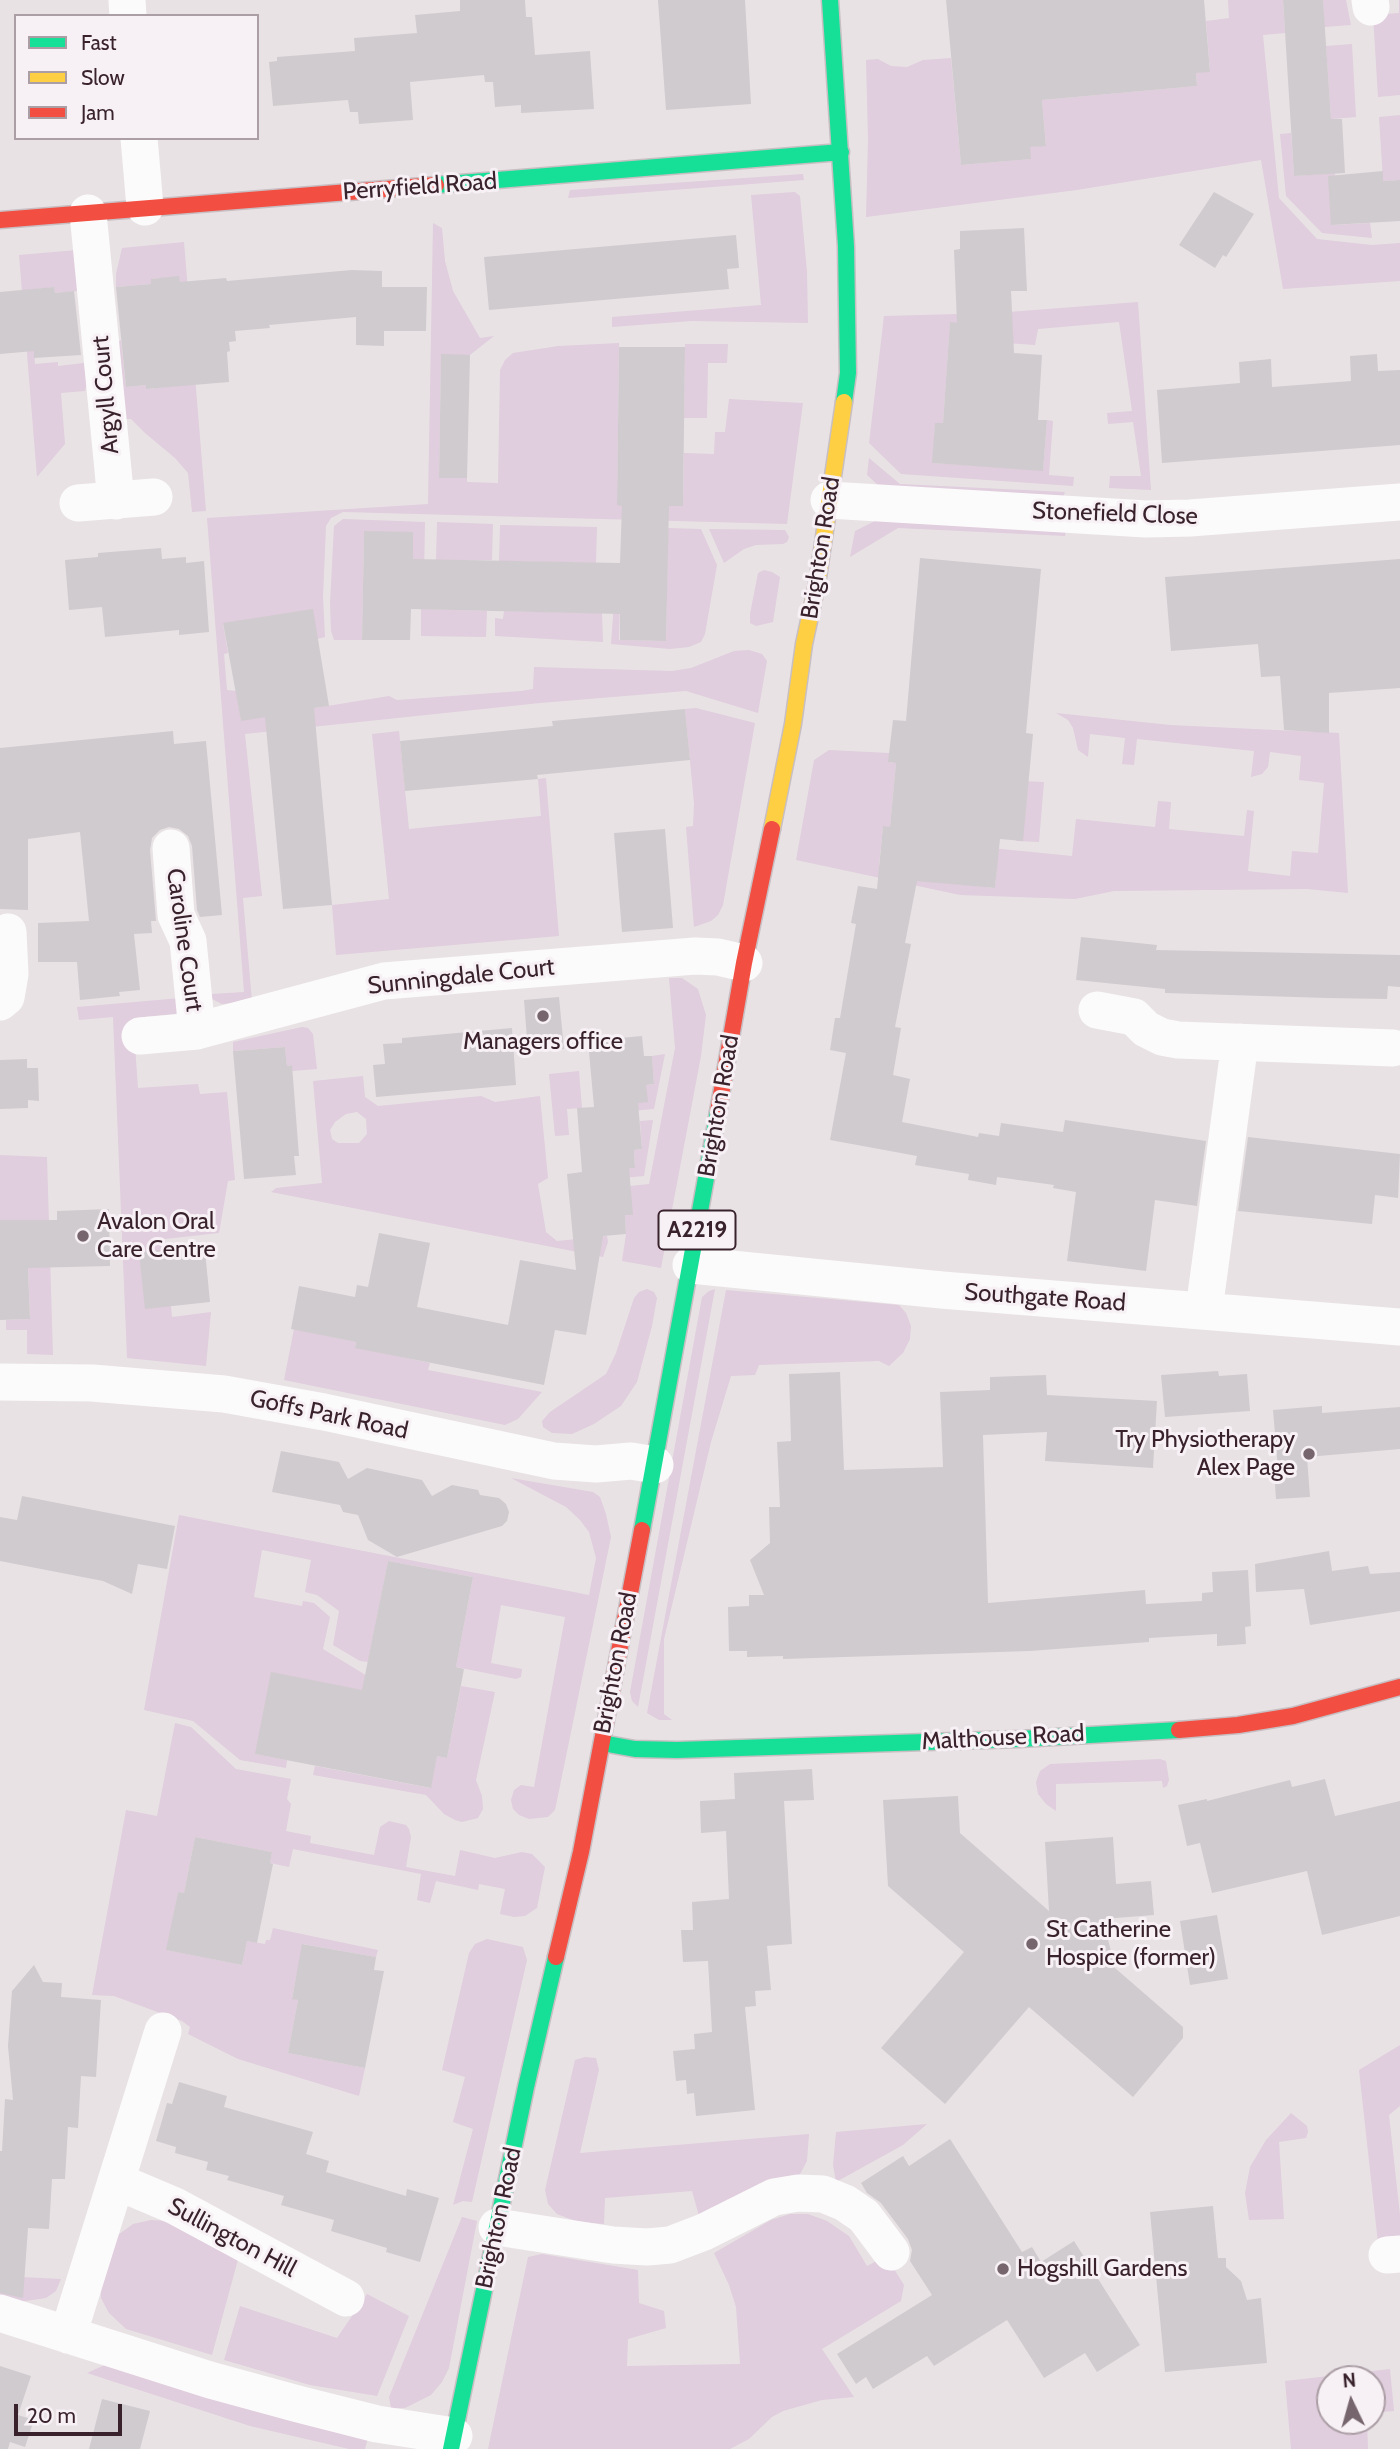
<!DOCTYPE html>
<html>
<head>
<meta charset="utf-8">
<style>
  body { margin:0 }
  #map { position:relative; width:1400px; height:2449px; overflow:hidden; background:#e8e2e5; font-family:Cabin,sans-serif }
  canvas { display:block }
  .legend { position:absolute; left:14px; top:14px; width:245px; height:126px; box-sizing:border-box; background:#f7f0f5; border:2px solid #ab9ea5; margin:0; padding:9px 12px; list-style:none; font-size:21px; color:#39222c }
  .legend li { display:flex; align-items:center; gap:14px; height:35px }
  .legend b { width:35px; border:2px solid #ab9ea5 }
  .north { position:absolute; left:1316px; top:2365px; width:70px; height:70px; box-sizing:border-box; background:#f7f0f5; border:2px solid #ab9ea5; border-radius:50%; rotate:355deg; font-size:19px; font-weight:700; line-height:28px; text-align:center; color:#39222c }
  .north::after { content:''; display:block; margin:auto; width:24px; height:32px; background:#76656d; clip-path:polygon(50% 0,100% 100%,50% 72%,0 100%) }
  .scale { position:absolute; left:14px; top:2404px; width:108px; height:32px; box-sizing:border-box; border:4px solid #39222c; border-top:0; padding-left:9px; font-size:21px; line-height:24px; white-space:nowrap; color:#39222c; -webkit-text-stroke:5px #f7f0f5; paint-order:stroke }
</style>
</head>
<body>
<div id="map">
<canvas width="1400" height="2449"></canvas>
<ul class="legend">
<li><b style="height:9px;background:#16e098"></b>Fast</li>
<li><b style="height:9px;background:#ffcf43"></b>Slow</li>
<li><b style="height:9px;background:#f24e42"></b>Jam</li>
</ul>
<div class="north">N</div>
<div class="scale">20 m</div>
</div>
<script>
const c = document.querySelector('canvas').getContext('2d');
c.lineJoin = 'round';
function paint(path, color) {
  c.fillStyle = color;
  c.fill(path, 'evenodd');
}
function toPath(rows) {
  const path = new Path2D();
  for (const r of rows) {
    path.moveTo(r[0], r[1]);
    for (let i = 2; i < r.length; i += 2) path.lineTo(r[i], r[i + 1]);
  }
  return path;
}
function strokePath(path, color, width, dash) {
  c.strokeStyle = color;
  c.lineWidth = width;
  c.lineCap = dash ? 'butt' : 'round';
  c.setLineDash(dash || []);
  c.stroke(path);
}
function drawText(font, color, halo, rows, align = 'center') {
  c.font = font + ' Cabin,sans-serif';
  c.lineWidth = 6;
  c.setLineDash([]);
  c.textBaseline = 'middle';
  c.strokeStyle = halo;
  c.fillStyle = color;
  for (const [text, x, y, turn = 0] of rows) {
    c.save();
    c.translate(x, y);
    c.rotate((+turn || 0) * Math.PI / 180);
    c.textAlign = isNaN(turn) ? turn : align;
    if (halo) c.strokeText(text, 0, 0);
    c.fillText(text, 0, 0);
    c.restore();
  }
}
const green = toPath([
  [1228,0,1283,0,1285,33,1263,35,1279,198,1317,239,1372,245,1400,243,1400,281,1283,289,1261,160,1077,190,866,217,868,139,866,60,878,59,891,66,907,67,923,60,951,58,961,165,1030,159,1030,147,1046,145,1042,100,1197,86,1196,73,1210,71,1206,21,1229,18],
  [1323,0,1346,0,1351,25,1324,27],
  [1399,0,1400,0,1400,95,1378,97,1373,15,1399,13],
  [1352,44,1356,117,1331,119,1326,46],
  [1400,115,1400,180,1383,181,1379,117],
  [1291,133,1294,176,1335,173,1336,185,1329,185,1332,225,1370,223,1372,238,1322,233,1286,196,1280,134],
  [803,174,804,180,568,198,570,190],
  [795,192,800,196,807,272,808,323,692,321,612,327,612,317,761,305,751,195],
  [433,223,442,228,445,261,453,291,480,338,494,336,470,355,441,355,439,478,467,478,467,482,498,483,500,370,505,360,513,353,558,346,619,343,617,505,683,506,684,453,714,454,715,432,725,432,729,399,803,403,787,524,343,512,331,518,326,526,323,597,325,637,317,639,223,624,228,653,224,654,227,690,236,691,241,720,389,696,397,700,521,691,533,689,534,667,672,671,691,668,734,651,749,650,762,654,767,661,758,713,686,691,540,703,245,734,262,896,243,898,252,1001,222,1004,212,999,211,994,244,992,207,518,428,504],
  [184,242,206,511,192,512,188,473,175,458,145,433,131,419,121,419,115,345,121,340,126,387,146,385,147,389,175,386,184,327,179,277,151,279,151,284,116,287,116,274,122,248],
  [77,250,78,291,55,293,54,287,29,290,35,364,58,362,58,366,84,363,87,383,85,391,61,393,65,444,37,477,19,255],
  [1138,302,1151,490,1109,488,1110,476,1141,476,1133,422,1108,424,1107,413,1132,411,1119,322,1038,329,1035,345,1006,343,1006,326,950,323,943,423,935,423,933,463,1043,470,1047,420,1053,421,1049,475,1074,477,1073,486,901,474,869,443,884,316,996,313],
  [685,344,728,344,727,363,708,363,707,418,684,418],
  [869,458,900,484,1065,492,1061,502,878,485,867,475],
  [343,519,425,522,424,574,364,531,362,640,334,640,331,631,330,603,334,526],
  [875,521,907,521,1066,530,1065,536,898,528,850,557,855,531],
  [437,522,493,524,492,560,436,560],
  [500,525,597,527,596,563,499,561],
  [668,528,701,529,717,565,705,634,701,642,689,647,670,649,611,644,614,602,620,602,619,640,666,641],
  [709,529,785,530,789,537,787,542,783,544,756,545,744,549,724,563],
  [764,570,772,572,780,577,773,622,756,626,750,623,750,614,758,573],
  [421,609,487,611,486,637,421,636],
  [504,611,602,613,603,642,495,636,495,618,503,619],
  [696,708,755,723,723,905,718,915,711,921,694,927,686,827,693,826,694,803,685,709],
  [1056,713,1170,725,1339,733,1348,893,1307,889,1114,891,1075,899,960,895,796,860,814,760,829,750,889,753,889,762,896,763,890,827,883,827,879,865,946,883,995,888,997,865,991,848,1072,856,1076,819,1155,827,1158,801,1171,802,1169,829,1244,836,1247,810,1254,811,1248,871,1290,876,1292,851,1318,853,1324,783,1299,780,1301,756,1270,752,1268,767,1262,774,1251,777,1254,751,1137,739,1134,765,1122,764,1125,738,1090,734,1088,757,1078,750,1073,728,1068,720],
  [399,731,409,829,541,816,538,779,546,778,559,936,336,955,332,905,389,899,372,734],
  [1022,781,1044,782,1039,842,1016,841],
  [669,978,682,978,698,989,706,1015,701,1056,661,1268,622,1261,626,1234,625,1215,632,1215,630,1186,649,1184,675,1048],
  [181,998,183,1011,175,1014,133,1018,138,1088,198,1084,200,1094,227,1092,235,1180,228,1181,219,1233,165,1239,172,1317,211,1312,206,1366,127,1358,113,1017,79,1020,77,1007],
  [302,1027,308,1028,313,1034,317,1069,292,1071,292,1065,287,1066,285,1047,233,1051,233,1042],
  [665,1054,654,1109,631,1111,631,1104,646,1085,654,1084,652,1056],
  [579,1071,582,1108,567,1109,569,1135,555,1136,549,1074],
  [363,1076,365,1097,378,1106,481,1096,495,1102,540,1096,548,1178,538,1184,546,1232,557,1241,607,1236,608,1242,603,1257,271,1192,276,1188,322,1183,313,1081],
  [357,1112,366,1119,367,1134,359,1143,338,1143,332,1139,330,1130,335,1122,346,1114],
  [653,1120,644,1176,622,1178,621,1169,635,1167,634,1150,642,1149,640,1121],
  [0,1155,47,1157,53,1355,27,1354,27,1330,6,1330,6,1320,30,1319,27,1238,0,1220],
  [647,1289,654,1292,657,1298,652,1326,637,1382,621,1406,594,1424,572,1434,552,1433,543,1427,542,1421,550,1412,606,1374,616,1353,634,1298,639,1292],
  [715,1289,638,1707,632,1701,630,1692,702,1297,709,1291],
  [726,1290,899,1305,906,1313,911,1326,910,1339,903,1353,889,1366,879,1361,759,1365,755,1375,731,1376,711,1442,664,1639,664,1714,672,1720,659,1720,647,1713],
  [294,1329,356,1342,355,1347,430,1363,428,1370,542,1392,518,1419,505,1425,284,1380],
  [511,1478,593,1492,600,1497,606,1514,611,1537,555,1810,548,1817,529,1819,519,1815,513,1809,511,1800,514,1790,521,1785,534,1787,565,1617,501,1605,491,1663,522,1669,521,1677,516,1679,456,1667,473,1577,388,1561,368,1662,360,1661,333,1645,339,1611,317,1595,305,1592,311,1560,262,1550,254,1597,302,1606,303,1601,314,1603,330,1617,323,1649,372,1679,370,1692,255,1754,287,1760,286,1768,240,1760,193,1721,144,1710,179,1515,589,1595,596,1558,589,1532,580,1520,566,1507],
  [461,1686,495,1692,476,1780,482,1796,483,1809,478,1818,462,1822,455,1820,444,1814,426,1795,313,1775,315,1766,430,1788,437,1756,447,1758],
  [175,1723,191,1727,236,1769,291,1779,287,1799,291,1804,286,1831,311,1836,310,1843,374,1855,380,1827,389,1821,406,1825,409,1829,411,1837,406,1867,455,1876,460,1850,495,1858,522,1852,532,1854,545,1867,537,1908,525,1916,514,1917,500,1914,505,1889,479,1884,478,1890,436,1881,430,1903,417,1900,421,1874,293,1849,289,1867,270,1863,272,1852,195,1837,184,1893,178,1892,167,1950,242,1965,247,1941,265,1944,266,1940,270,1940,273,1928,378,1950,376,1957,303,1944,292,1998,298,2000,288,2053,365,2068,359,2096,238,2059,188,2034,190,2027,182,2021,114,1996,92,1995,126,1810,157,1816],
  [1160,1759,1166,1761,1169,1780,1167,1786,1163,1788,1162,1781,1056,1784,1056,1811,1046,1804,1038,1794,1036,1782,1040,1771,1050,1764],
  [487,1939,523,1947,527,1960,472,2202,463,2201,453,2205,473,2129,453,2122,465,2077,442,2070,469,1953,475,1944],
  [1400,2045,1400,2106,1389,2115,1400,2215,1400,2241,1378,2243,1359,2070],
  [585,2057,596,2058,599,2070,580,2153,809,2134,807,2161,799,2176,701,2223,692,2191,605,2198,604,2224,578,2222,557,2214,548,2204,545,2190,575,2060],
  [1291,2113,1307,2126,1308,2132,1306,2138,1279,2142,1284,2219,1249,2220,1245,2193,1250,2167,1266,2140],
  [927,2124,903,2145,836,2182,833,2165,836,2132],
  [790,2214,808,2214,827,2221,849,2236,867,2266,886,2256,904,2285,901,2301,822,2349,854,2397,822,2400,783,2411,772,2417,749,2439,730,2449,488,2449,528,2257,542,2254,638,2270,639,2303,664,2311,666,2328,628,2339,627,2366,740,2364,736,2307,729,2285,714,2253,771,2220],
  [462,2217,477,2221,449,2368,442,2382,431,2395,405,2408,391,2408,389,2397],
  [151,2220,168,2221,239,2256,212,2355,126,2329,109,2313,101,2298,100,2277,118,2235,133,2224],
  [0,2276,61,2279,56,2291,46,2298,19,2302,0,2296],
  [367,2294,409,2316,377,2396,310,2385,224,2360,240,2306,337,2338],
  [107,2364,368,2438,365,2449,349,2449,250,2426,87,2373],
  [1390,2369,1394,2411,1372,2413,1372,2379,1330,2379,1330,2421,1367,2421,1368,2449,1291,2449,1285,2381]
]);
const building = toPath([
  [460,0,525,0,526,17,532,17,535,55,590,51,594,109,521,113,521,105,495,107,493,82,485,82,484,75,410,82,413,120,359,124,358,112,350,112,348,100,273,106,269,62,277,61,277,57,355,51,354,38,417,33,415,15,460,11],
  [658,0,745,0,751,104,666,110],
  [946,0,1204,0,1210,72,1196,73,1197,86,1042,100,1046,146,1030,147,1031,159,961,165],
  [1283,0,1323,0,1331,119,1342,119,1345,173,1294,176],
  [1383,171,1383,181,1400,180,1400,221,1331,225,1328,176],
  [1214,192,1254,214,1226,257,1223,255,1215,268,1179,245],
  [1024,228,1027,291,1011,291,1014,353,1042,355,1038,420,1047,420,1043,471,932,463,935,423,943,423,950,322,957,323,954,250,960,249,960,231],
  [736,235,739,268,727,269,729,289,489,310,484,257],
  [352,270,382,271,382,287,427,287,426,331,384,331,384,346,356,345,356,317,269,325,270,328,235,331,236,341,229,342,230,351,227,352,229,382,146,389,146,385,126,387,116,287,151,284,151,279,179,276,180,282,226,278,227,281],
  [54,287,55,293,74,291,81,355,34,358,34,351,0,354,0,292],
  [619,347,685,347,683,506,669,506,666,641,620,640,620,614,411,609,410,640,362,640,364,531,413,532,413,559,620,563,622,506,617,505],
  [441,354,470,355,467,478,439,478],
  [1377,354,1378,371,1400,370,1400,445,1162,463,1157,390,1240,383,1239,362,1271,359,1272,387,1351,381,1350,356],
  [161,548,162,559,186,557,186,563,204,561,209,632,179,635,179,630,105,637,102,607,69,610,65,560,98,557,98,553],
  [920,558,1041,569,1026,733,1033,734,1023,841,1000,839,995,888,917,881,905,943,911,944,895,1027,901,1028,893,1075,910,1079,902,1122,978,1137,979,1133,999,1136,1001,1123,1063,1132,1065,1120,1206,1141,1197,1206,1155,1200,1146,1271,1067,1261,1076,1192,1053,1188,1054,1185,997,1177,996,1185,968,1180,969,1174,915,1165,917,1156,830,1140,846,1053,830,1050,835,1018,840,1018,856,924,851,923,858,886,877,889,883,826,890,827,896,763,888,762,893,720,906,721],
  [1400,559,1400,688,1329,693,1329,733,1284,730,1280,676,1261,677,1258,644,1171,651,1165,577],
  [313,609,329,706,314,708,332,905,283,909,265,717,241,721,223,623],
  [685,709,690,760,537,775,538,779,405,791,400,741,553,726,552,721],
  [173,731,174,744,206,741,222,915,200,917,197,910,192,846,188,836,179,829,169,827,160,830,152,838,150,850,156,921,151,921,152,933,134,934,140,990,119,992,120,996,80,1000,77,962,38,962,38,923,89,921,80,832,28,839,28,910,0,909,0,748],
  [665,829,673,928,622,932,614,833],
  [1081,937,1157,945,1156,950,1400,955,1400,987,1388,986,1387,999,1328,998,1165,993,1165,989,1076,980],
  [559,997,564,1049,528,1052,524,1000],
  [512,1028,516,1085,376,1097,373,1065,385,1064,383,1044,402,1043,402,1038],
  [642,1036,644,1056,652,1056,654,1084,646,1085,648,1102,638,1103,642,1149,634,1150,635,1168,629,1168,633,1215,625,1215,626,1234,603,1236,586,1335,555,1330,544,1385,355,1348,356,1342,291,1329,299,1286,355,1297,357,1285,368,1287,379,1233,430,1243,417,1307,508,1325,520,1260,576,1270,567,1174,582,1172,577,1108,594,1107,588,1041],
  [285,1047,287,1066,292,1065,299,1156,294,1156,296,1175,244,1179,233,1051],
  [27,1059,27,1068,38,1068,39,1101,28,1100,28,1108,0,1109,0,1060],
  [1248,1137,1400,1154,1398,1198,1375,1195,1372,1224,1238,1211],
  [109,1209,110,1266,28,1268,30,1319,0,1320,0,1220,57,1220,57,1211],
  [186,1248,186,1253,205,1251,210,1302,145,1309,139,1252],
  [1218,1371,1219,1376,1247,1374,1250,1411,1165,1417,1161,1375],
  [840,1372,844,1470,943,1467,940,1392,990,1390,990,1377,1046,1375,1047,1395,1157,1401,1153,1468,1045,1461,1047,1432,983,1435,988,1603,1145,1590,1146,1604,1202,1601,1202,1593,1213,1592,1212,1572,1248,1570,1251,1626,1245,1627,1246,1644,1217,1646,1217,1634,1149,1638,1149,1642,1030,1651,783,1659,783,1656,747,1657,747,1651,729,1651,728,1607,749,1606,749,1595,764,1595,750,1560,770,1543,769,1507,780,1507,777,1442,791,1441,789,1374],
  [1322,1406,1322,1413,1400,1407,1400,1449,1307,1457,1310,1497,1276,1499,1274,1469,1278,1469,1273,1410],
  [281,1451,339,1462,348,1479,367,1468,422,1480,432,1496,452,1485,478,1490,480,1495,499,1498,506,1504,509,1512,507,1521,502,1526,397,1557,368,1540,358,1515,343,1512,340,1505,272,1492],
  [22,1496,175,1526,167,1569,138,1564,132,1594,103,1581,0,1561,0,1517,17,1520],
  [1329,1551,1332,1571,1368,1566,1370,1574,1400,1572,1400,1611,1310,1625,1304,1589,1256,1592,1255,1564],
  [388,1561,473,1577,456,1667,464,1669,447,1758,437,1756,431,1788,255,1754,271,1672,362,1690],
  [812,1769,814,1800,784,1801,792,1944,767,1946,771,1990,755,1991,756,2006,745,2007,755,2110,696,2116,694,2093,687,2094,686,2080,676,2081,673,2051,695,2049,694,2034,712,2032,708,1961,683,1962,681,1930,693,1930,692,1902,729,1899,726,1831,701,1833,700,1801,735,1799,734,1773],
  [1325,1779,1335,1816,1400,1801,1400,1916,1322,1935,1307,1871,1212,1893,1200,1843,1187,1846,1178,1805,1207,1799,1207,1801,1290,1780,1292,1787],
  [958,1796,960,1833,1049,1911,1045,1842,1113,1837,1116,1884,1151,1881,1154,1915,1103,1919,1115,1968,1183,2027,1183,2038,1133,2097,1029,2007,945,2104,881,2048,964,1952,888,1886,883,1800],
  [195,1837,272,1852,270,1863,273,1864,257,1943,247,1941,242,1965,166,1950,178,1892,184,1893],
  [1217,1915,1228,1979,1190,1985,1180,1921],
  [302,1944,376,1957,374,1970,384,1971,365,2068,288,2053,298,2000,292,1999],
  [34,1965,43,1982,62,1983,61,1997,101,2000,96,2077,81,2076,78,2128,68,2127,65,2179,52,2179,49,2229,28,2228,23,2298,0,2293,0,2151,2,2151,5,2099,13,2100,8,2046,12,1991],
  [179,2082,227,2096,224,2107,313,2132,306,2154,329,2161,326,2172,406,2196,407,2189,439,2198,420,2262,386,2252,387,2248,331,2231,334,2220,281,2205,284,2196,227,2180,229,2176,206,2170,208,2162,175,2153,176,2147,156,2141,167,2103,172,2104],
  [950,2139,1022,2252,1032,2247,1041,2262,1074,2241,1140,2345,1097,2372,1085,2353,1044,2378,1007,2320,934,2366,927,2356,873,2389,866,2377,856,2384,837,2354,932,2295,910,2261,912,2250,908,2239,881,2203,867,2193,861,2183,903,2156,909,2166],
  [1213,2206,1218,2258,1226,2258,1226,2267,1241,2281,1247,2300,1261,2298,1267,2363,1165,2372,1150,2212],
  [0,2366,31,2376,18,2415,34,2420,25,2447,10,2442,8,2449,0,2449],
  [102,2399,150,2411,140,2449,89,2449]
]);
const street = toPath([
  [127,0,128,16],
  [1370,0,1371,7],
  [139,138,145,207],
  [88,213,116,501],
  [829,500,1146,519,1190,518,1400,502],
  [78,503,154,497],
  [171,848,176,915,188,941,197,1031],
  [0,1002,6,997,10,974,8,932],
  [1097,1010,1134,1017,1146,1029,1162,1037,1178,1040,1393,1048],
  [140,1036,197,1031,384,981,695,956,718,957,744,963],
  [691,1265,942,1290,1400,1327],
  [1204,1310,1240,1042],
  [0,1382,92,1383,224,1394,324,1412,554,1461,596,1464,631,1461,655,1465],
  [116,2181,175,2206,346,2298],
  [497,2227,613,2245,647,2247,670,2245,704,2232,774,2197,798,2193,823,2194,845,2203,864,2216,891,2252],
  [1387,2255,1400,2254],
  [0,2313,210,2380,298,2404,377,2424,454,2436],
  [68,2335,163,2031]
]);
const fast = toPath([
  [830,0,846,246,848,373,844,402],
  [436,185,841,152],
  [642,1530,718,1112],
  [602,1743,635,1749,677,1750,1019,1739,1179,1730],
  [451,2449,526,2087,556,1957]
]);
const slow = toPath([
  [772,829,793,724,804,644,817,584,844,402]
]);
const jam = toPath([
  [0,220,436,185],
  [718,1112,744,963,772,829],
  [1179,1730,1238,1725,1293,1716,1400,1687],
  [556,1957,581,1852,642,1530]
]);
const markers = [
  [543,1016,7,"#76656d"],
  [83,1236,7,"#76656d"],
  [1309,1454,7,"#76656d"],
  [1032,1944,7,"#76656d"],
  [1003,2269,7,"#76656d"]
];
const shields = [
  [697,1230,77]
];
const shieldNames = [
  ["A2219",697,1230]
];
const streetNames = [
  ["Perryfield Road",420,187,-4],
  ["Argyll Court",106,395,-95],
  ["Stonefield Close",1115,514,2],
  ["Brighton Road",821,548,-81],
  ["Caroline Court",184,940,82],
  ["Sunningdale Court",461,977,-6],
  ["Brighton Road",719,1106,-80],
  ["Southgate Road",1045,1298,4],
  ["Goffs Park Road",329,1415,12],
  ["Brighton Road",616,1663,-79],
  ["Malthouse Road",1003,1738,-3],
  ["Brighton Road",499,2218,-78],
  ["Sullington Hill",232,2238,28]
];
const poiNames = [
  ["Managers office",543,1042,"center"],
  ["Avalon Oral",97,1222],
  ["Care Centre",97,1250],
  ["Try Physiotherapy",1295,1440,"right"],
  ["Alex Page",1295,1468,"right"],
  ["St Catherine",1046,1930],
  ["Hospice (former)",1046,1958],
  ["Hogshill Gardens",1017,2269]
];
paint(green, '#e0cddd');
paint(building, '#d0cbce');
strokePath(fast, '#c8bfc3', 19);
strokePath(slow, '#c8bfc3', 19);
strokePath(jam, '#c8bfc3', 19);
strokePath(street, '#fcfbfb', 37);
strokePath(fast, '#16e098', 16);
strokePath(slow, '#ffcf43', 16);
strokePath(jam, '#f24e42', 16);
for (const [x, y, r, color] of markers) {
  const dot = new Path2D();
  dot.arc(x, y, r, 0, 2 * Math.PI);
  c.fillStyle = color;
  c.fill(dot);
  strokePath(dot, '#f7f0f5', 2.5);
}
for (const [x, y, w] of shields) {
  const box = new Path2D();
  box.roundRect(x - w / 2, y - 19.5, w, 39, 5);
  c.fillStyle = '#f7f0f5';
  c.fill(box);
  strokePath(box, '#39222c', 2);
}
drawText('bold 23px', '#39222c', null, shieldNames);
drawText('24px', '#39222c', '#f7f0f5', streetNames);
drawText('24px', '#39222c', '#f7f0f5', poiNames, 'left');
</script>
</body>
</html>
